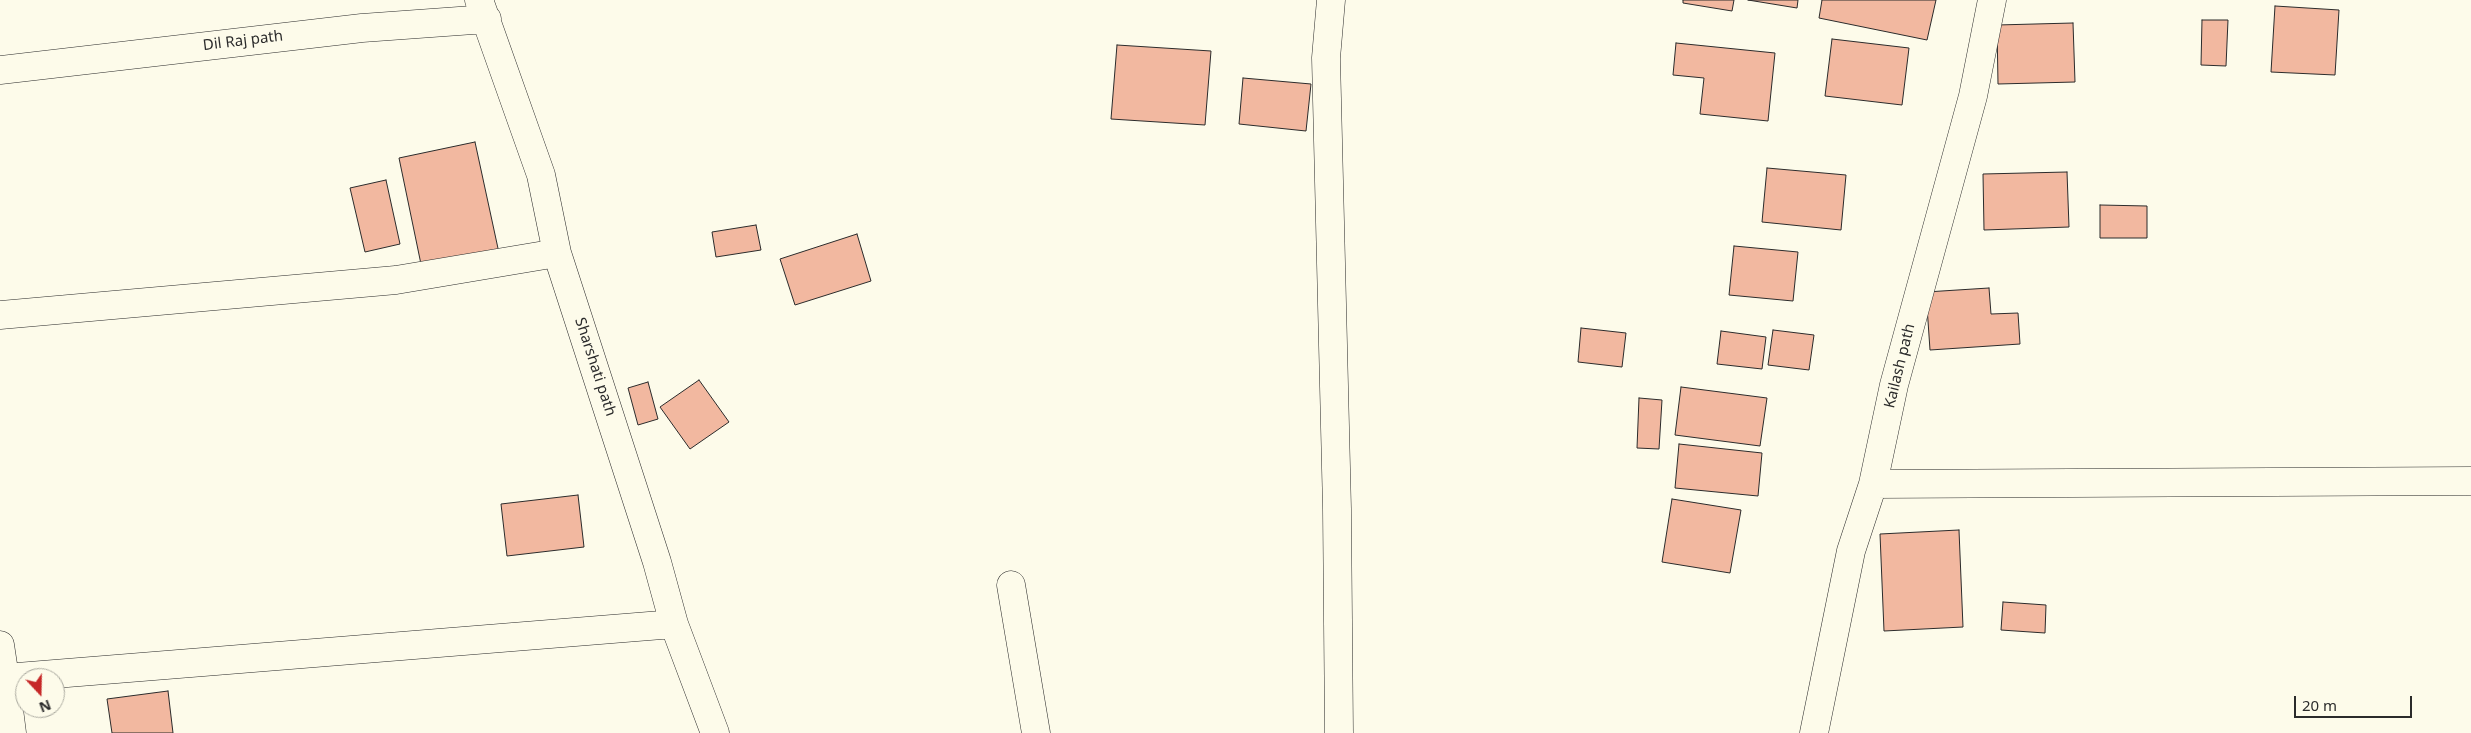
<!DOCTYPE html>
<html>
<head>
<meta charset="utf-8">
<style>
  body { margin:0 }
  #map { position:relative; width:2471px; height:733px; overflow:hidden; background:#fdfbea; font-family:"Noto Sans",sans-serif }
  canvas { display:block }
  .north { position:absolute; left:15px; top:668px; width:50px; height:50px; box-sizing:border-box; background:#fdfbea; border:1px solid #a9a89e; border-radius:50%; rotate:159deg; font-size:14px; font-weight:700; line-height:20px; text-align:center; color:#2b2b2b }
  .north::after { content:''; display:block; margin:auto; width:18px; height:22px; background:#c62828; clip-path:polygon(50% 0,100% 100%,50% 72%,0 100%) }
  .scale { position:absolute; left:2294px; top:696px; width:118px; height:22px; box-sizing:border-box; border:2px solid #2b2b2b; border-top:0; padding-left:6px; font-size:15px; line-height:18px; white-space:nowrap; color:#2b2b2b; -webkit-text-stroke:4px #fdfbea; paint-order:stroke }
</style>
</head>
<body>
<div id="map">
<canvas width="2471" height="733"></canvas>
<div class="north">N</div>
<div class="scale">20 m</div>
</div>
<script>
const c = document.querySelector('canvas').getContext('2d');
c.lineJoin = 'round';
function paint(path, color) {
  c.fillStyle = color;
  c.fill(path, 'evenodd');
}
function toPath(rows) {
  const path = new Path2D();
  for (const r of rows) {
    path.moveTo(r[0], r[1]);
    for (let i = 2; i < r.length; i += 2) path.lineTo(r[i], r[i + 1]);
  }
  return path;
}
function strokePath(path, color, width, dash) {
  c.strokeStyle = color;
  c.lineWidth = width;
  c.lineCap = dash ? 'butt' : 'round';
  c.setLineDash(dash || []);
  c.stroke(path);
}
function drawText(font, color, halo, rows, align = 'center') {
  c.font = font + ' "Noto Sans",sans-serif';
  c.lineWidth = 4;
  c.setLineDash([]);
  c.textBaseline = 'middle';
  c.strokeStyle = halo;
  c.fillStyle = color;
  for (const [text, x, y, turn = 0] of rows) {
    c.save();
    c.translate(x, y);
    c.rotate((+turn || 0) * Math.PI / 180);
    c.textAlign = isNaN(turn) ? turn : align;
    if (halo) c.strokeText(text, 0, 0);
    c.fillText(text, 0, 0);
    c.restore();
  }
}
const building = toPath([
  [1683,0,1734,0,1732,11,1683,3,1683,0],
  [1748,0,1798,0,1797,8,1748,0],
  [1822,0,1936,0,1927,40,1819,18,1822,0],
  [2275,6,2339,10,2335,75,2271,72,2275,6],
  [2202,20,2228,20,2226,66,2201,65,2202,20],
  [2073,23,2075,82,1998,84,1997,25,2073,23],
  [1832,39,1909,48,1902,105,1825,96,1832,39],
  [1676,43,1775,53,1768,121,1700,114,1704,78,1673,75,1676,43],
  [1117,45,1211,51,1205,125,1111,119,1117,45],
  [1243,78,1311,84,1306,131,1239,124,1243,78],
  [475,142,499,253,422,269,399,158,475,142],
  [1767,168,1846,175,1841,230,1762,222,1767,168],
  [2067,172,2069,227,1984,230,1983,174,2067,172],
  [386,180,400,244,365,252,350,188,386,180],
  [2100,205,2147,206,2147,238,2100,238,2100,205],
  [756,225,761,250,716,257,712,232,756,225],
  [857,234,871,281,795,305,780,259,857,234],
  [1734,246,1798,252,1793,301,1729,295,1734,246],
  [1989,288,1991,314,2018,313,2020,344,1930,350,1926,292,1989,288],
  [1581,328,1626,333,1622,367,1578,362,1581,328],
  [1773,330,1814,335,1809,370,1768,365,1773,330],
  [1721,331,1766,337,1762,369,1717,364,1721,331],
  [699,380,729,422,690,449,660,407,699,380],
  [648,382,658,419,638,425,628,388,648,382],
  [1681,387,1767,398,1760,446,1675,435,1681,387],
  [1639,398,1662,400,1659,449,1637,448,1639,398],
  [1679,444,1762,453,1758,496,1675,488,1679,444],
  [578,495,584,547,507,556,501,504,578,495],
  [1672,499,1741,510,1730,573,1662,562,1672,499],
  [1959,530,1963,627,1884,631,1880,534,1959,530],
  [2003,602,2046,605,2045,633,2001,630,2003,602],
  [168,691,173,733,112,733,107,699,168,691]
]);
const minor = toPath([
  [479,0,541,175,557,253,657,562,674,624,715,733],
  [1331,0,1326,58,1337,509,1339,733],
  [0,70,362,28,487,19],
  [0,315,396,280,557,253],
  [1873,484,2471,481],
  [1011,585,1036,733],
  [0,645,5,678],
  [12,733,5,678,674,624],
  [1814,733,1851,551,1873,484,1894,385,1973,96,1992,0]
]);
const streetNames = [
  ["Dil Raj path",243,41,-7],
  ["Kailash path",1900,366,-76],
  ["Sharshati path",595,367,72]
];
paint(building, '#f2b8a0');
strokePath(building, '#2b2b2b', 1);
strokePath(minor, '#2b2b2b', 29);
strokePath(minor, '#fdfbea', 28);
drawText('15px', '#2b2b2b', '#fdfbea', streetNames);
</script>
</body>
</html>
